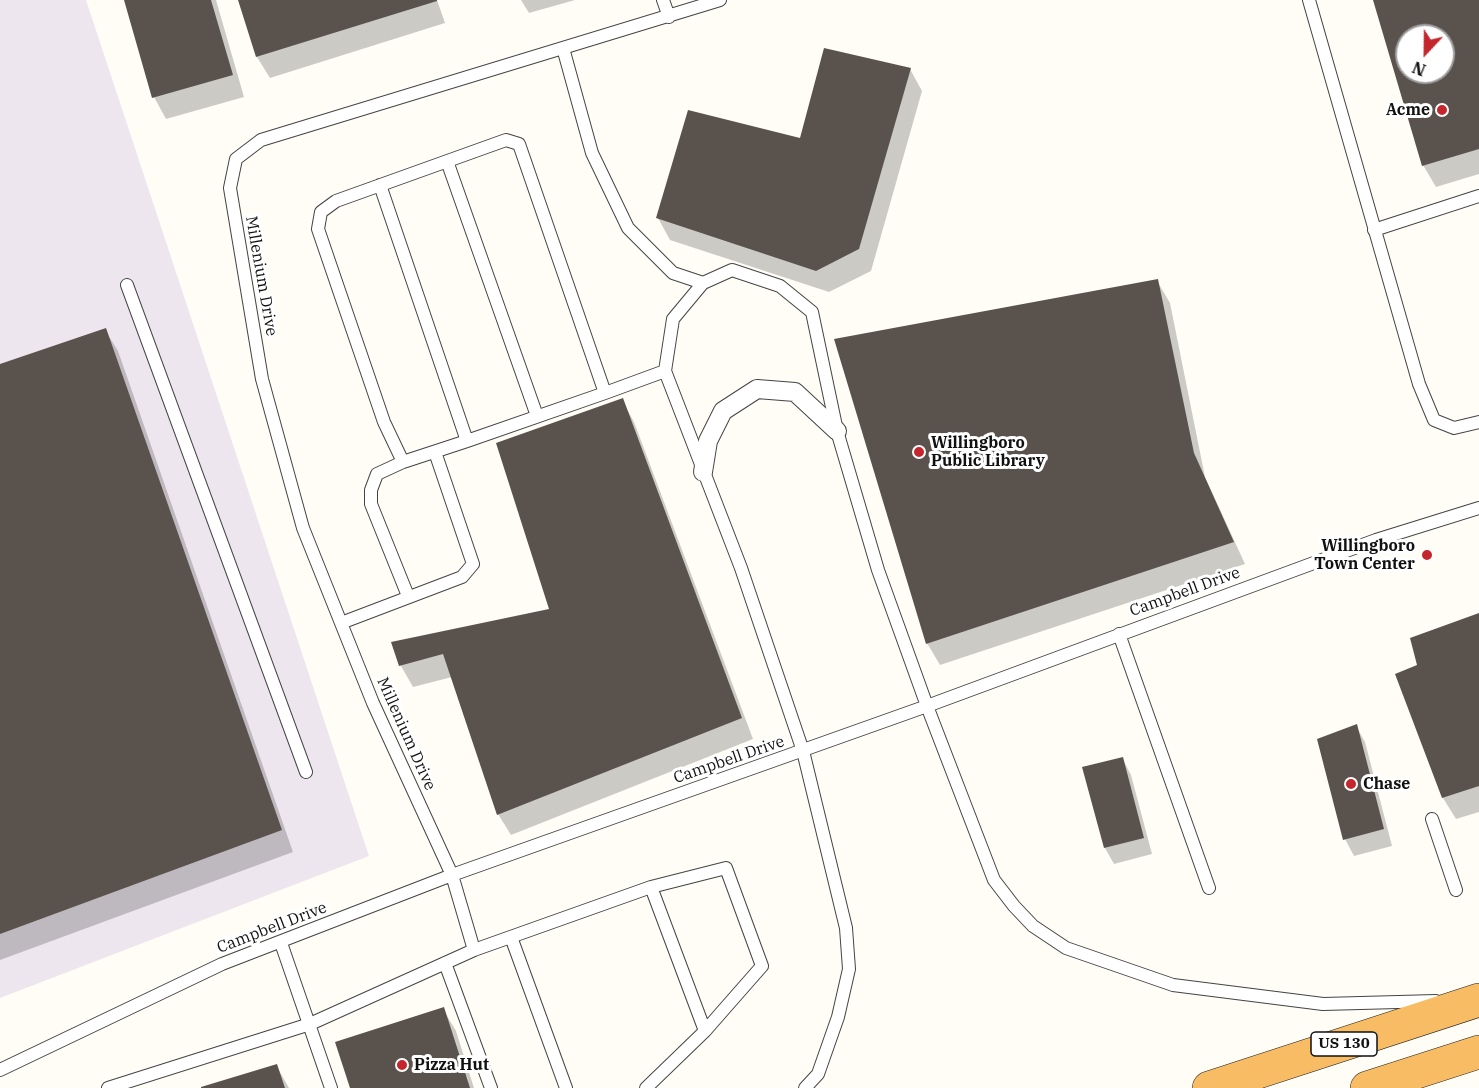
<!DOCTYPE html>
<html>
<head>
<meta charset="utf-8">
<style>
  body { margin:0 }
  #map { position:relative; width:1479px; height:1088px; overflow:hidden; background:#fffdf5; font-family:"IBM Plex Serif",serif }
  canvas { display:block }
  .north { position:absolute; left:1395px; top:24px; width:60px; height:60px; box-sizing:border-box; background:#fff; border:2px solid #a0a0a0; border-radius:50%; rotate:202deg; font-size:16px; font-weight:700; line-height:24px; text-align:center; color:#111 }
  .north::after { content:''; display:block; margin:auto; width:21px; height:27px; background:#c4262e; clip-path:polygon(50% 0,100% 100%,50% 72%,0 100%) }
</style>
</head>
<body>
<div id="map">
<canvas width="1479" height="1088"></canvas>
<div class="north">N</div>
</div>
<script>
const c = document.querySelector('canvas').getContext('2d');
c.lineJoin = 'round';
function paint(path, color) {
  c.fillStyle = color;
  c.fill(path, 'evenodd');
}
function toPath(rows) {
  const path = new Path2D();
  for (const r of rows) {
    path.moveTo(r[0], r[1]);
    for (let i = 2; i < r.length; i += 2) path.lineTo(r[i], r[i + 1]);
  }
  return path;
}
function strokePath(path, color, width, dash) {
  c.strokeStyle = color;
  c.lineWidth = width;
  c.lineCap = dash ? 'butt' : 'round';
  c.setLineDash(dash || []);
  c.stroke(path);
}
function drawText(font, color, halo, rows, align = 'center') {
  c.font = font + ' "IBM Plex Serif",serif';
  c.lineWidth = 6;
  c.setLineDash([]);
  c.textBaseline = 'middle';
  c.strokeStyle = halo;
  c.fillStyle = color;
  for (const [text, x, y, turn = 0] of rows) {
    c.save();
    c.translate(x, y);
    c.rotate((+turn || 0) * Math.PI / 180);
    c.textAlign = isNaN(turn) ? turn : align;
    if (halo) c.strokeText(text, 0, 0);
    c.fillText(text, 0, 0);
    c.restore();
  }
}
const industrial = toPath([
  [0,0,86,0,369,856,0,998]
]);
const shadow = toPath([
  [125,0,216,0,244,97,166,119,154,97],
  [239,0,437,0,445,23,270,78,257,57],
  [521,0,575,0,529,13],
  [1375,0,1479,0,1479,174,1436,187,1423,165],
  [1407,36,1443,36,1443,72,1407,72],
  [910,69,922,91,871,271,829,292,670,240,658,218,802,140],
  [1157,281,1170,303,1205,477,1245,564,940,665,927,643],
  [105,330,118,351,293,852,0,960,0,366],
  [622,400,634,422,753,739,511,835,498,814,452,677,413,687,401,666,393,643,551,611],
  [1479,614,1479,812,1456,819,1443,798,1397,675,1419,665],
  [1356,726,1365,742,1392,846,1354,856,1345,839],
  [1122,758,1131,775,1152,854,1114,864,1105,848,1084,768],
  [443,1009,456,1031,474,1088,352,1088],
  [276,1065,289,1088,204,1088]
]);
const building = toPath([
  [124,0,211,0,233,75,152,98],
  [238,0,437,0,437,1,256,57],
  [1373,0,1479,0,1479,149,1422,166],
  [1407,36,1443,36,1443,72,1407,72],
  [824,48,911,68,859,249,816,271,656,218,688,110,800,138],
  [1158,279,1194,453,1234,542,926,644,834,339],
  [106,328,282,830,0,934,0,364],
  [623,398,742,718,497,815,443,654,399,666,391,642,549,609,496,443],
  [1479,613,1479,786,1442,798,1395,674,1417,665,1410,638],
  [1357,724,1384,829,1343,840,1317,739],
  [1123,757,1144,838,1104,848,1082,767],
  [444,1007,470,1088,350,1088,335,1042],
  [277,1064,285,1088,201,1088,201,1087]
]);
const service = toPath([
  [663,0,669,17],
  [1309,0,1419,384,1434,420,1454,428,1479,422],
  [563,48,592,153,628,228,673,273,703,283],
  [447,161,537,416],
  [380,185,467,441],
  [1374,230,1479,196],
  [127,285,306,772],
  [605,393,519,144,506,140,336,201,321,212,318,229,384,422,403,462,467,441,605,393,665,371],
  [403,462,377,474,371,490,371,504,408,596],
  [341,623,462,577,473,564,435,452],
  [1119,634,1209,888],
  [1432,819,1456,890],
  [651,887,726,868,762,966,705,1031],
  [511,937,566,1088],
  [281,943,331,1088],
  [474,950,651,887,705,1031,646,1088],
  [445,963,491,1088],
  [0,1070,222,964,452,875,927,706,1376,540,1479,508],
  [108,1088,310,1024,474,950,452,875,373,703,303,528,262,379,230,188,236,159,261,140,720,0],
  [805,1088,818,1074,838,1017,849,969,846,928,803,751,741,568,665,371,673,319,703,283,732,270,780,286,812,312,837,431,878,570,927,706,994,880,1014,906,1033,926,1066,948,1173,985,1323,1004,1436,1001]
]);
const pedestrian = toPath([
  [703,472,708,441,723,411,757,389,795,392,837,431]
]);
const trunk = toPath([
  [1209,1088,1479,1000],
  [1367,1088,1479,1052]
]);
const markers = [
  [1442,110,6,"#c4262e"],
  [919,452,6,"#c4262e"],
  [1427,555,6,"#c4262e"],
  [1351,784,6,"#c4262e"],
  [402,1065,6,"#c4262e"]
];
const shields = [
  [1344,1044,66]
];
const shieldNames = [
  ["US 130",1344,1044]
];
const poiNames = [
  ["Acme",1430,110,"right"],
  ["Willingboro",931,443],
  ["Public Library",931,461],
  ["Willingboro",1415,546,"right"],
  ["Town Center",1415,564,"right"],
  ["Chase",1363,784],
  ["Pizza Hut",414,1065]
];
const streetNames = [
  ["Millenium Drive",261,276,80],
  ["Campbell Drive",1185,592,-20],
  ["Millenium Drive",406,734,66],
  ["Campbell Drive",729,760,-19],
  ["Campbell Drive",272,928,-21]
];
paint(industrial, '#eee6ef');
paint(shadow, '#0003');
paint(building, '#5a524d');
strokePath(service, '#444', 14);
strokePath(pedestrian, '#444', 20);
strokePath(trunk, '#222', 34);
strokePath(service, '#fff', 12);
strokePath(pedestrian, '#fff', 18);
strokePath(trunk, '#f7bc64', 33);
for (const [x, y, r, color] of markers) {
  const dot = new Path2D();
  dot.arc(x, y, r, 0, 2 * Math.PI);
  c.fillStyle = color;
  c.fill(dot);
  strokePath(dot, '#fff', 2);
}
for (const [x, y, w] of shields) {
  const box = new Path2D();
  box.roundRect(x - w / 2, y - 12, w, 24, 4.5);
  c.fillStyle = '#fff';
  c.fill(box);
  strokePath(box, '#111', 1.5);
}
drawText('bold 15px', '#111', null, shieldNames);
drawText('bold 16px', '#111', '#fff', poiNames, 'left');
drawText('16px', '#111', '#fff', streetNames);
</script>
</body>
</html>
